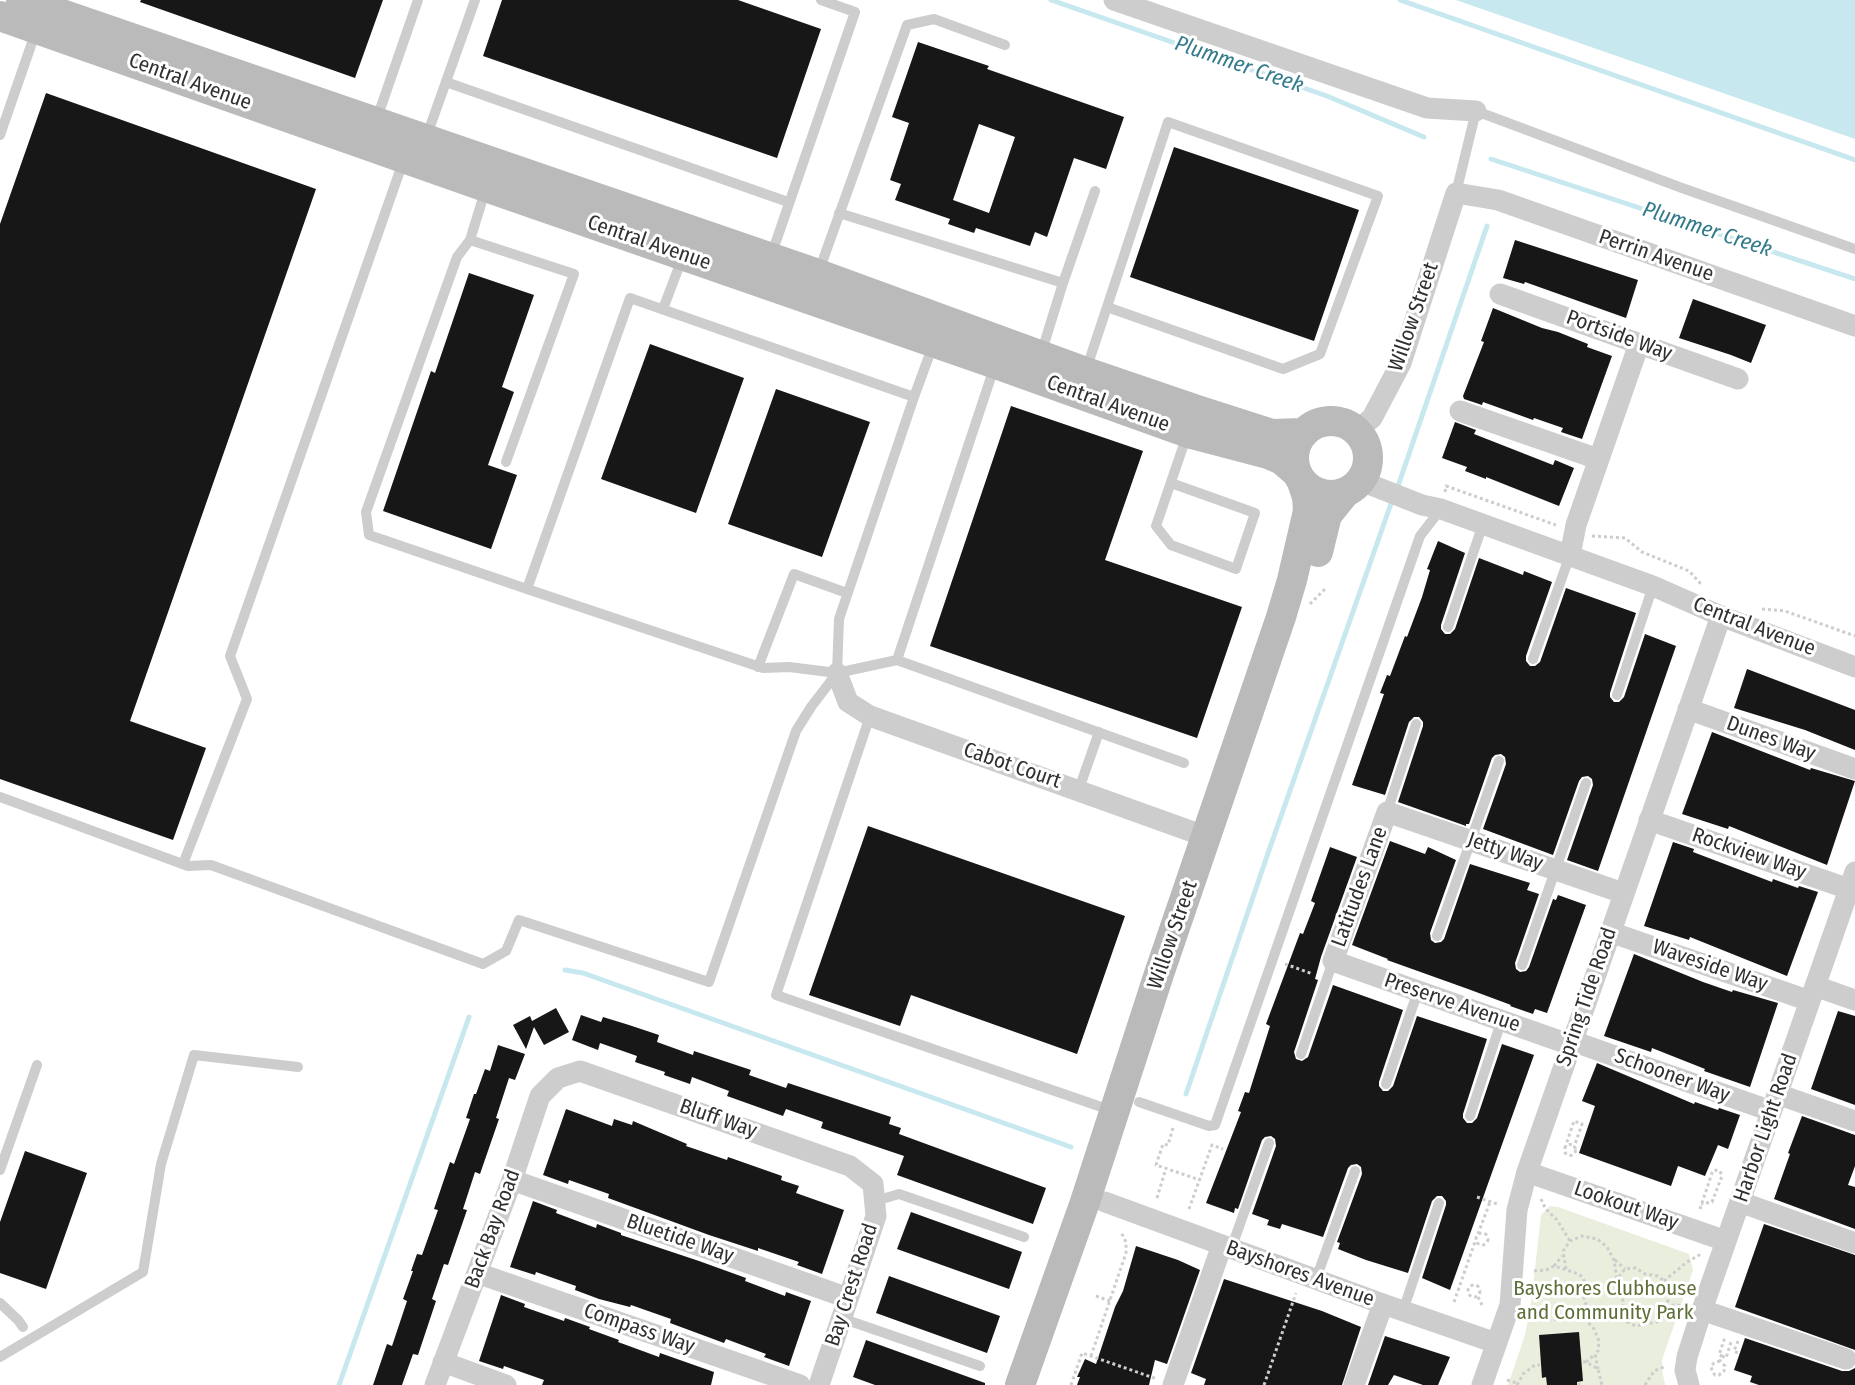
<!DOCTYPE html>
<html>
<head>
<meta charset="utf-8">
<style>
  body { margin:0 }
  canvas { display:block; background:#fff }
</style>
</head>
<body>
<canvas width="1855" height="1385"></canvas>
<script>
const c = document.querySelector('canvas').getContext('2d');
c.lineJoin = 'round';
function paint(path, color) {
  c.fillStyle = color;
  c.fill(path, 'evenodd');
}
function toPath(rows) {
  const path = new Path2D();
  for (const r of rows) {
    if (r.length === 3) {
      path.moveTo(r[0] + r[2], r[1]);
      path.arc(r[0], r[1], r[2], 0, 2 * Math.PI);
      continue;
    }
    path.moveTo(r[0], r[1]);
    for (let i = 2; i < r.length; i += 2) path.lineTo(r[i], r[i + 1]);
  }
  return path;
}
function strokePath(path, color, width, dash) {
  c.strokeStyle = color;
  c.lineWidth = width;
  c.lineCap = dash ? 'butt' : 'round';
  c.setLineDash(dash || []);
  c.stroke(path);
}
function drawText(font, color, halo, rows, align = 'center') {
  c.font = font + ' "Fira Sans Condensed",sans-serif';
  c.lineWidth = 6;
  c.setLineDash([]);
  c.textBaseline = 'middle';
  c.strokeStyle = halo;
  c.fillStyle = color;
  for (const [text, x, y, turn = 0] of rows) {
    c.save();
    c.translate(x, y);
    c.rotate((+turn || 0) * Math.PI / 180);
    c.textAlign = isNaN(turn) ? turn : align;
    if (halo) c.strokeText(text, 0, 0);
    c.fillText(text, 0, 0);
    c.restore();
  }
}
const green = toPath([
  [1550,1206,1558,1207,1689,1254,1693,1270,1662,1360,1662,1370,1665,1385,1508,1385,1525,1335,1531,1304,1541,1215]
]);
const water = toPath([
  [1456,0,1855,0,1855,139]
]);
const stream = toPath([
  [1051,0,1327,96,1424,137],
  [1400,0,1855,160],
  [1491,159,1855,279],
  [1397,489,1487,226],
  [565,970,583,973,1071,1147],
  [1186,1094,1267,856,1393,498],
  [339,1385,469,1017]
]);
const building = toPath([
  [141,0,383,0,355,78,140,2],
  [502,0,738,0,821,29,777,158,483,56],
  [918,42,989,66,987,69,1124,117,1106,169,1074,158,1047,237,1035,232,1030,246,976,228,974,233,948,224,950,219,895,200,901,184,890,180,909,123,892,117],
  [979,124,1015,137,989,213,953,200],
  [46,93,316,189,130,721,206,748,173,840,0,779,0,224],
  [1174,147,1359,210,1314,341,1130,277],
  [1515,240,1638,280,1626,318,1525,282,1524,284,1503,278],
  [469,273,534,295,502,387,514,392,488,465,517,475,491,549,383,511,431,371,435,373],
  [1693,299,1766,325,1751,363,1731,355,1679,338],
  [1493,308,1542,328,1558,332,1588,344,1587,347,1612,356,1582,439,1561,432,1563,428,1534,418,1533,420,1483,402,1482,405,1464,399,1463,396,1484,342,1481,341],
  [650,344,744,378,696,513,601,479],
  [776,389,870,422,822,557,728,524],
  [1011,406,1143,451,1105,560,1242,607,1197,738,930,646],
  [1455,422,1476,430,1474,434,1553,465,1555,460,1574,468,1559,506,1486,477,1486,479,1465,471,1467,467,1442,458],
  [1438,541,1465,553,1441,625,1441,629,1445,634,1450,634,1455,629,1479,558,1523,575,1524,571,1552,582,1526,656,1526,661,1530,666,1535,666,1540,662,1566,588,1636,613,1610,693,1610,697,1614,702,1619,702,1624,697,1645,634,1676,646,1598,871,1567,860,1593,785,1592,779,1588,776,1582,777,1579,781,1553,855,1483,829,1506,764,1505,757,1501,754,1495,755,1492,758,1469,824,1466,824,1466,826,1398,802,1423,726,1423,722,1419,717,1414,717,1409,722,1385,795,1352,785,1384,694,1380,693,1387,675,1390,676,1405,636,1407,637,1422,597,1430,570,1427,569],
  [1747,669,1855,710,1855,750,1805,730,1734,708],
  [1712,732,1810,770,1811,768,1855,781,1827,865,1729,826,1728,829,1682,814],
  [868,826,1125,916,1077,1054,911,995,900,1026,809,995],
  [1390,841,1425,854,1428,847,1456,860,1430,933,1431,940,1435,943,1441,942,1444,939,1470,864,1530,883,1527,890,1539,894,1515,963,1516,969,1520,972,1526,971,1529,967,1553,899,1556,900,1558,895,1586,905,1547,1013,1535,1009,1533,1014,1510,1006,1511,1005,1468,989,1387,960,1388,959,1352,945],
  [1673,842,1694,849,1693,852,1772,882,1773,879,1798,888,1799,886,1818,892,1787,976,1690,937,1689,940,1644,926],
  [1330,847,1357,857,1321,957,1315,979,1318,980,1294,1052,1296,1059,1302,1061,1308,1057,1333,985,1403,1010,1379,1082,1379,1086,1383,1091,1388,1091,1393,1086,1417,1016,1487,1039,1463,1114,1463,1118,1467,1123,1472,1123,1477,1118,1502,1044,1534,1055,1450,1290,1422,1278,1446,1205,1446,1201,1442,1196,1437,1196,1432,1201,1408,1273,1366,1260,1338,1249,1340,1243,1337,1242,1362,1174,1361,1167,1357,1164,1351,1165,1348,1168,1323,1237,1282,1224,1280,1229,1267,1225,1269,1220,1252,1214,1276,1146,1275,1139,1271,1136,1265,1137,1262,1140,1238,1209,1235,1208,1234,1213,1206,1203,1241,1112,1238,1111,1245,1092,1249,1093,1270,1026,1266,1024,1300,933,1303,934,1315,903,1311,901],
  [1634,954,1703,982,1732,992,1733,990,1778,1003,1750,1087,1704,1071,1705,1069,1652,1048,1651,1052,1604,1036],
  [556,1008,569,1032,544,1045,534,1027,526,1049,513,1025,530,1016,532,1021],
  [1838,1011,1855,1016,1855,1105,1811,1089],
  [581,1015,601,1022,603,1017,629,1025,659,1035,657,1042,693,1055,694,1051,751,1070,749,1075,786,1088,788,1083,891,1117,889,1124,901,1128,899,1134,1046,1188,1033,1224,897,1175,904,1156,821,1128,823,1122,786,1109,783,1116,727,1096,729,1091,692,1077,690,1084,664,1075,665,1072,635,1062,637,1056,600,1043,598,1050,572,1040],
  [498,1045,525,1054,515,1080,509,1078,496,1118,499,1119,480,1174,475,1172,463,1209,467,1210,448,1265,444,1264,432,1299,436,1301,418,1355,413,1354,402,1385,373,1385,387,1344,392,1346,407,1301,403,1299,413,1271,411,1271,417,1254,422,1255,438,1210,434,1209,450,1162,454,1164,470,1119,466,1118,474,1094,476,1094,485,1069,490,1071],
  [1597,1063,1694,1104,1695,1102,1718,1110,1719,1108,1740,1115,1728,1149,1718,1145,1705,1176,1678,1166,1671,1186,1579,1153,1595,1106,1582,1101],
  [566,1109,612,1126,614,1119,632,1125,633,1121,687,1144,686,1146,727,1160,728,1157,782,1176,781,1180,799,1186,796,1193,844,1210,822,1274,797,1265,799,1262,758,1248,758,1251,709,1235,608,1198,609,1194,569,1180,568,1184,543,1175],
  [1802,1116,1855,1135,1855,1166,1848,1185,1855,1187,1855,1229,1774,1199,1790,1154,1788,1153],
  [25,1151,87,1173,46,1289,0,1273,0,1222],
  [533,1201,557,1210,556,1213,596,1228,597,1224,621,1233,621,1235,699,1261,746,1278,745,1281,785,1296,786,1292,811,1301,789,1366,764,1357,766,1354,726,1339,724,1343,670,1323,671,1319,631,1305,630,1307,599,1299,575,1290,576,1286,536,1272,535,1275,510,1267],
  [911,1212,1022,1252,1009,1289,897,1249],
  [1764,1224,1855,1255,1855,1350,1735,1307],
  [1136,1246,1178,1260,1200,1270,1167,1364,1155,1360,1149,1385,1077,1385,1080,1377,1077,1377,1085,1359,1096,1364,1115,1307,1123,1291],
  [889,1276,1000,1316,987,1353,876,1313],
  [1224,1279,1322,1311,1361,1327,1342,1385,1204,1385,1206,1379,1191,1373],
  [501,1295,525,1304,524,1307,564,1321,565,1318,590,1327,589,1329,619,1340,618,1342,659,1357,660,1353,714,1372,711,1385,542,1385,544,1380,504,1366,503,1369,479,1361],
  [1579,1332,1583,1381,1577,1382,1577,1385,1547,1385,1546,1377,1542,1378,1539,1335],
  [1385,1336,1450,1357,1438,1385,1423,1385,1394,1375,1388,1385,1368,1385],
  [1745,1338,1842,1371,1849,1371,1855,1368,1855,1385,1759,1385,1750,1382,1752,1376,1734,1370],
  [866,1340,985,1383,985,1385,875,1385,853,1377]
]);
const path = toPath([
  [1445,492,1446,486,1556,525],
  [1592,536,1625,538,1642,552,1689,571,1702,585],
  [1310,604,1326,588],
  [1762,609,1785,611,1855,636],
  [1285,964,1313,974],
  [1173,1128,1168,1145,1163,1144,1156,1165,1200,1180],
  [1570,1150,5.5],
  [1565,1148,1574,1121,1582,1124,1574,1147],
  [1477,1197,1497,1204],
  [1157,1198,1166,1168],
  [1541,1199,1545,1208,1557,1220,1570,1241],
  [1189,1209,1212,1145,1223,1149],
  [1700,1209,1712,1173,1714,1170,1720,1171,1722,1176,1712,1202,1701,1204],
  [1482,1239,6],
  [1478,1234,1490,1202],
  [1615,1260,1625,1269],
  [1554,1266,1562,1256],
  [1566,1269,1563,1251,1570,1241,1582,1236,1597,1239,1607,1247,1614,1260,1618,1287,1623,1301,1623,1312,1627,1322,1636,1326,1657,1322,1666,1308,1669,1296,1664,1281,1658,1276,1645,1274,1636,1268,1625,1269,1617,1279],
  [1534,1271,1546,1270,1554,1266,1579,1274,1583,1278,1585,1283,1583,1294,1587,1308,1583,1317,1594,1329,1599,1341,1598,1351,1595,1354,1598,1369],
  [1664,1281,1687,1262,1701,1254],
  [1474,1291,6],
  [1096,1296,1110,1301],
  [1478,1297,1482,1305],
  [1454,1302,1476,1239],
  [1666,1308,1676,1304,1682,1307],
  [1548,1320,1583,1317],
  [1738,1341,1734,1351,1738,1353],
  [1091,1356,1126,1253,1126,1242,1121,1232],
  [1722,1356,1726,1358,1731,1342,1730,1342],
  [1720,1361,1714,1363,1711,1366,1712,1371,1715,1375,1719,1375,1724,1371,1725,1366,1720,1361,1722,1356,1719,1355,1724,1340,1727,1341],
  [1583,1362,1586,1362,1598,1369,1602,1385],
  [1586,1362,1595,1354],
  [1507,1380,1517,1383],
  [1579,1383,1579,1385],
  [1071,1385,1082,1353,1157,1379],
  [1264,1385,1296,1293],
  [1517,1385,1523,1374,1535,1365,1540,1365],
  [1645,1385,1654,1371,1664,1367]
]);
const lane = toPath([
  [446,82,788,202],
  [376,121,418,0],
  [0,135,36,31],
  [426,138,475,0],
  [486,188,470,240,457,257,366,512,369,535,527,589],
  [1456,193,1476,111,1682,188,1855,249],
  [839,213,1063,283,1095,191],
  [470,240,574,274,506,462],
  [771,256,855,12,821,0],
  [819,271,907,25,934,19,1005,45],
  [663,309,683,256],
  [1041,354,1063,283],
  [1086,370,1107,307,1168,122,1378,196,1320,354,1283,369,1107,307],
  [914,397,630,298,527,589,763,668,789,667,837,673,897,660,1184,763],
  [1171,483,1255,513,1236,569,1171,545,1156,526,1187,435],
  [1448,627,1483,524],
  [1533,659,1570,555],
  [897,660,995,365],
  [758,667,794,574,847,593],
  [1617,695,1653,586],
  [870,716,776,995,1113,1111],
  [1079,789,1099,732],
  [0,797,188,866,211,865,483,964,506,951,519,920,709,982,796,731,811,707,837,673,839,619,914,397,933,345],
  [1387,812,1416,724],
  [183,864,247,699,230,656,404,159],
  [1437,936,1499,761],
  [1522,965,1586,783],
  [1301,1054,1333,961],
  [1386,1084,1418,991],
  [1139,1102,1209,1126,1215,1125,1420,536,1441,509],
  [1470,1116,1502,1019],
  [0,1170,37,1065],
  [875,1201,899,1194,1024,1237],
  [1231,1249,1269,1143],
  [1316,1279,1355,1171],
  [0,1303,18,1320,23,1327],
  [1403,1311,1439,1203],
  [841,1318,980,1366],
  [0,1357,143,1272,161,1164,194,1055,298,1067]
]);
const street = toPath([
  [1114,0,1427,108,1476,111],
  [1500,294,1738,379],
  [1460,411,1598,459],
  [1356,431,1372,418,1401,363,1456,193,1498,200,1855,326],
  [1361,481,1422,505,1441,509,1653,586,1721,616,1855,667],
  [1570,555,1576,525,1639,344],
  [837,673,848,702,870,716,1207,837],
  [1688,709,1855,769],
  [1649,820,1849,889],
  [1610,932,1810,1001],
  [1815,986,1855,1000],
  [1572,1041,1771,1111],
  [1571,1045,1333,961,1387,812,1623,893],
  [1777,1094,1855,1121],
  [1527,1172,1726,1241],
  [512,1180,848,1298],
  [1105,1202,1383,1304,1496,1343],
  [1740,1202,1855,1243],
  [477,1273,800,1385],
  [1702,1310,1846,1359],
  [443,1362,506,1385],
  [435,1385,512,1180,540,1096,558,1078,580,1071,850,1166,873,1184,876,1216,819,1385],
  [1173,1385,1222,1245],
  [1354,1385,1383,1304],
  [1482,1385,1510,1305,1517,1210,1527,1172,1721,616],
  [1689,1385,1685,1370,1687,1357,1702,1310,1855,872]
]);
const secondary = toPath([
  [21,0,818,274,1086,372,1197,410,1272,434,1303,433],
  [0,16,486,187,996,364,1188,433,1268,454,1282,460,1296,472],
  [1331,458,37],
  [1318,552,1327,515,1344,494],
  [1020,1385,1085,1202,1159,974,1281,617,1292,580,1308,511,1307,497,1302,482]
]);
const streetNames = [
  ["Central Avenue",190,82,20],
  ["Central Avenue",649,243,19],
  ["Perrin Avenue",1656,256,19],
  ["Willow Street",1414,317,-71],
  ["Portside Way",1619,336,20],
  ["Central Avenue",1108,404,20],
  ["Central Avenue",1754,627,21],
  ["Dunes Way",1771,739,20],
  ["Cabot Court",1012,766,19],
  ["Jetty Way",1505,852,19],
  ["Rockview Way",1749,854,19],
  ["Latitudes Lane",1360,887,-70],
  ["Willow Street",1173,935,-71],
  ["Waveside Way",1710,966,19],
  ["Spring Tide Road",1587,997,-71],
  ["Preserve Avenue",1452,1003,19],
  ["Schooner Way",1672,1076,20],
  ["Bluff Way",718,1119,19],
  ["Harbor Light Road",1766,1128,-71],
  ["Lookout Way",1626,1206,19],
  ["Back Bay Road",493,1229,-70],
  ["Bluetide Way",680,1239,19],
  ["Bayshores Avenue",1300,1274,20],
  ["Bay Crest Road",852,1285,-72],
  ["Compass Way",639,1329,19]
];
const parkNames = [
  ["Bayshores Clubhouse",1605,1289],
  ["and Community Park",1605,1313]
];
const waterNames = [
  ["Plummer Creek",1239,65,19],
  ["Plummer Creek",1707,230,18]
];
paint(green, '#e9eedd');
paint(water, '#c8e8ef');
strokePath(stream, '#c8e8ef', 5);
paint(building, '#171717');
strokePath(path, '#cdcdcd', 3, [3, 3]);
strokePath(lane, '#cdcdcd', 10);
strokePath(street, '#cdcdcd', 21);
strokePath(secondary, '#bababa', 30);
drawText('21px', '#303030', '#fff', streetNames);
drawText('21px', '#5e7039', '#fff', parkNames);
drawText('italic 22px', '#337b8b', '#fff', waterNames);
</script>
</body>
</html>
